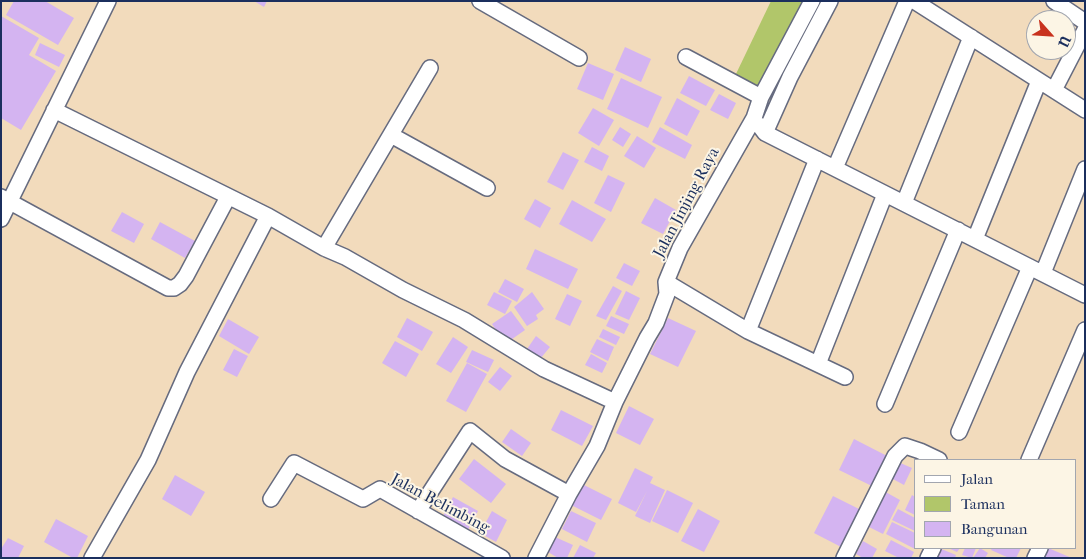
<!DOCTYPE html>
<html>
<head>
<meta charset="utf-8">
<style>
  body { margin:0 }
  #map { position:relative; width:1086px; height:559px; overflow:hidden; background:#f2dbbc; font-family:"IM FELL French Canon",serif }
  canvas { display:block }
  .frame { position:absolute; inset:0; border:2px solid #1b2f5e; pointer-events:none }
  .legend { position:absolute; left:914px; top:459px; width:162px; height:90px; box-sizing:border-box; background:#fcf5e5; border:1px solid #a2a6af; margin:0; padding:6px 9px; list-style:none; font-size:15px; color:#1b2f5e }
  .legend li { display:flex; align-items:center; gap:10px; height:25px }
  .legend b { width:25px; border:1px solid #a2a6af }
  .north { position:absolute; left:1026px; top:10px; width:50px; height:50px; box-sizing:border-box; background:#fcf5e5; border:1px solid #a2a6af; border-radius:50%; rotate:116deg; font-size:14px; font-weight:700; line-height:20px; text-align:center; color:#1b2f5e }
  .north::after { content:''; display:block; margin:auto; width:18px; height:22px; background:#c8321e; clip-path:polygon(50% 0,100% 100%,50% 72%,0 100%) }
</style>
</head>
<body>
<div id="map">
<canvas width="1086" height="559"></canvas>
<div class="frame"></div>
<ul class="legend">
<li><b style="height:6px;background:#fff"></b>Jalan</li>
<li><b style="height:14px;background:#b1c66a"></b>Taman</li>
<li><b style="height:14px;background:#d4b4f1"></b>Bangunan</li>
</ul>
<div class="north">U</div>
</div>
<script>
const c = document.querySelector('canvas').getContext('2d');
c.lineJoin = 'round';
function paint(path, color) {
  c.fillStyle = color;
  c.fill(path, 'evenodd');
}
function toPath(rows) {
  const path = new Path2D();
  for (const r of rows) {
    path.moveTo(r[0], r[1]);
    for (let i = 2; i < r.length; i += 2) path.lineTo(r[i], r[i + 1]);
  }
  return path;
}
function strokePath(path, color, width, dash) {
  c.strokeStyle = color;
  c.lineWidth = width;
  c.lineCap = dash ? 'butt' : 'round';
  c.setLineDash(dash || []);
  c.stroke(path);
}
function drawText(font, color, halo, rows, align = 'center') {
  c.font = font + ' "IM FELL French Canon",serif';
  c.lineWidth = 4;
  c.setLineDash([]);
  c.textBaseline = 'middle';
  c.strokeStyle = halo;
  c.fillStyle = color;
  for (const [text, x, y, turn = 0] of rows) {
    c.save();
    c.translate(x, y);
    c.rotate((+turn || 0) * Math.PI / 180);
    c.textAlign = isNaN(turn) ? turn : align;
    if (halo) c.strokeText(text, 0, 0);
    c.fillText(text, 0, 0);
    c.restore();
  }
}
const green = toPath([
  [771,1,833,1,778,105,735,76]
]);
const building = toPath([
  [14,1,45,1,74,18,58,45,6,15],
  [254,1,267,1,264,7],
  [1,16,39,38,29,55,56,71,21,130,1,118],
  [40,43,65,55,59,67,35,55],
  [625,47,651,59,641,82,615,70],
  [588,63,614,74,603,100,577,89],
  [689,76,715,90,706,106,680,93],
  [621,78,662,97,648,128,607,109],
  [719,94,736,103,728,119,710,110],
  [677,98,700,111,687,136,664,124],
  [593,108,614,120,599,146,578,133],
  [620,127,631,134,623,147,612,140],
  [660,127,692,145,685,159,652,142],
  [637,136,656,148,644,168,624,156],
  [592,147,609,156,602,171,584,162],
  [563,152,579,160,563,190,547,182],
  [608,175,625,183,611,212,594,203],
  [655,198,676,210,663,234,641,223],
  [535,199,551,208,540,228,524,219],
  [572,200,606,219,592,242,559,224],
  [122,212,144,224,134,243,111,231],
  [160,222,195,241,185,258,151,239],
  [535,249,578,269,568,289,526,269],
  [624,263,640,271,632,286,616,278],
  [505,279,524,289,517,302,498,292],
  [613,286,622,291,606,320,596,316],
  [626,291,640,298,629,320,615,314],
  [494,292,512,301,505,314,487,305],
  [532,292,544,309,536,315,538,319,527,326,514,307],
  [567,294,582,301,570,326,555,319],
  [511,311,525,330,505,344,492,324],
  [611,316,629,324,624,334,606,326],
  [407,318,433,332,422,351,397,337],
  [668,318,696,331,678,367,650,354],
  [228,319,259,337,249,354,219,336],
  [603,329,620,337,616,345,599,337],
  [536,336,550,347,540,359,527,349],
  [453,337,468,347,451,373,436,364],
  [597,339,614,347,608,361,590,352],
  [395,341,419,354,406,377,382,363],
  [234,349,248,356,237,377,223,370],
  [472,350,494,360,488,372,466,362],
  [591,354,607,363,602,373,585,365],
  [467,363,487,374,466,412,446,401],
  [500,367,512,376,500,391,488,382],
  [629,406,654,419,640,445,616,433],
  [561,410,593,426,582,446,551,430],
  [511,429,531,443,522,456,502,442],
  [854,439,891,458,876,488,839,470],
  [474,459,506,484,491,503,459,479],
  [898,462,912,468,904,485,891,478],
  [635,468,653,477,650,483,665,490,650,523,635,516,647,491,636,512,618,503],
  [175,475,205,492,191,516,162,499],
  [580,483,612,499,601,520,569,504],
  [667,490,693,503,678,533,652,521],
  [882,490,900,500,883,534,865,525],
  [912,495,915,497,915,515,905,510],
  [833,496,863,511,845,549,814,533],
  [453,497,478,511,468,530,443,516],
  [698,509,720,521,704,552,681,541],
  [898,509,915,518,915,531,892,520],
  [492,511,507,520,496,542,480,533],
  [571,511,596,523,587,542,562,529],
  [56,519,88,536,77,558,73,558,44,542],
  [892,522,915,533,915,549,886,534],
  [555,537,573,545,567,558,558,558,548,552],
  [8,538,24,546,18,558,1,558,1,549],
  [891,540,914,552,911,558,899,558,885,551],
  [863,541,877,549,872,558,863,558,856,554],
  [580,545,596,553,593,558,573,558],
  [939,548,956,555,955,558,936,558],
  [948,548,960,548,957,552],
  [965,548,976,548,972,558,962,555],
  [980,548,988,553,985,558,973,558],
  [992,548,1021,548,1016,558,1009,558,991,550],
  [1046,548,1048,548,1072,558,1042,558]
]);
const street = toPath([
  [480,1,579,58],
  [914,1,1085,110],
  [1054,1,1085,22],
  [686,57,761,97],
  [1054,90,1085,30],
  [54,110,268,216,324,248,345,257,403,290,464,320,544,369,615,402],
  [759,125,765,133,790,77,830,1],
  [765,133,1085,295],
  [391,135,487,188],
  [835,168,907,1],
  [1,197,168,288,174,288,180,284,186,276,228,197],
  [904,203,971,37],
  [1,219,108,1],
  [975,239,1039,81],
  [324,248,430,68],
  [1043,273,1085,169],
  [666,282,748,331,845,377],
  [748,331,817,159],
  [818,364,885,194],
  [885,404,958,230],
  [959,432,1030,267],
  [1029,460,1085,330],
  [271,499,294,463,363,499,380,489,502,558],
  [418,511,470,431,505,459,569,494],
  [92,558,148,460,187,372,268,216],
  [536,558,569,494,597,446,615,402,647,338,656,323,667,294,666,282,680,248,754,118,761,97,812,1],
  [844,558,895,456,905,446,920,451,939,460],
  [928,558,933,548],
  [1035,558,1040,548]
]);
const streetNames = [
  ["Jalan Jinjing Raya",687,203,-62],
  ["Jalan Belimbing",440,504,28]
];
paint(green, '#b1c66a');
paint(building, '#d4b4f1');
strokePath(street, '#666b7f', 18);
strokePath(street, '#fff', 15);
drawText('16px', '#1b2f5e', '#fcf5e5', streetNames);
</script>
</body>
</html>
